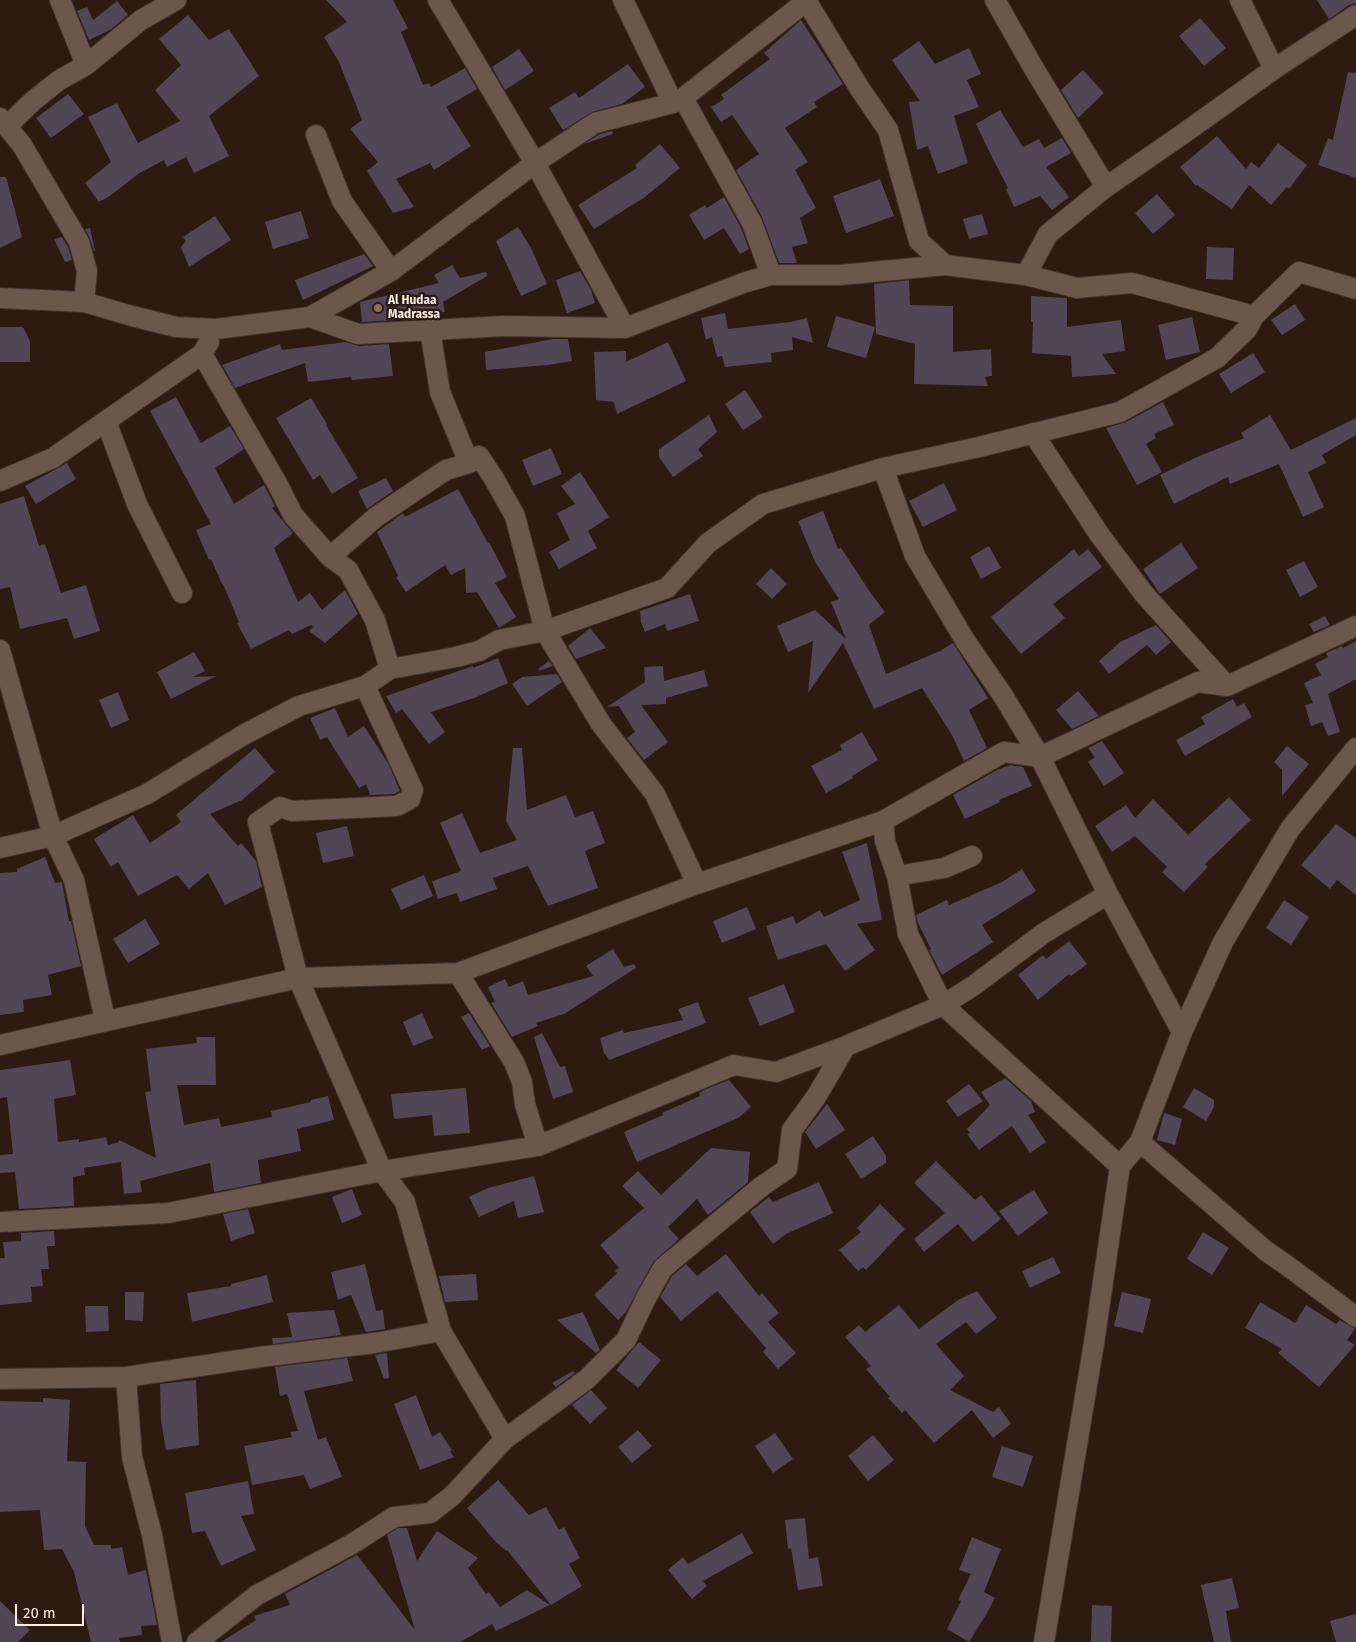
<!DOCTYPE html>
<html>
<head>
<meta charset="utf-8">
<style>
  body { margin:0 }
  #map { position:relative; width:1356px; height:1642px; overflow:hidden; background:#2b1b11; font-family:"Fira Sans",sans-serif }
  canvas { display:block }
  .scale { position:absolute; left:15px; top:1604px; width:69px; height:22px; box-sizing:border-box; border:2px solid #f8ece5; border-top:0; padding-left:6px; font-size:15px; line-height:18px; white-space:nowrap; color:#f8ece5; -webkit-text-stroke:4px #2b1b11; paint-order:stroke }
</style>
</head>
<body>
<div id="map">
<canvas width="1356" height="1642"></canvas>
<div class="scale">20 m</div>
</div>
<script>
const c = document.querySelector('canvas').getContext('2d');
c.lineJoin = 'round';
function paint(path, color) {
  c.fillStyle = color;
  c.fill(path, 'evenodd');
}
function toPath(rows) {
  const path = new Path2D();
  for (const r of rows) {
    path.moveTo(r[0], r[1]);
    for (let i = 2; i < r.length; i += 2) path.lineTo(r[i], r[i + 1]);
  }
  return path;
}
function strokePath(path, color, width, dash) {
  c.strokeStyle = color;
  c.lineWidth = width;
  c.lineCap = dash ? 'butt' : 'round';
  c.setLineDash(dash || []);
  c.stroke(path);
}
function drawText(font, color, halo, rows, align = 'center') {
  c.font = font + ' "Fira Sans",sans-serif';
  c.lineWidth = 5;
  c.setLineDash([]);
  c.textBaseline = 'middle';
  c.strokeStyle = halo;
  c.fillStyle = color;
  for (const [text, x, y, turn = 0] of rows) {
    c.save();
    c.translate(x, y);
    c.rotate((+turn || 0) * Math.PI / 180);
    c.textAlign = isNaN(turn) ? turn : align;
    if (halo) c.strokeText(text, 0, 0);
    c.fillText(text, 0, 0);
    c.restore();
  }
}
const building = toPath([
  [326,0,393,0,408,28,401,32,423,85,429,83,431,87,465,68,477,89,446,107,471,146,434,170,430,163,396,179,414,207,393,213,367,171,378,162,350,129,362,120,339,62,324,37,347,22],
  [1317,0,1356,0,1356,3,1349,5,1329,19],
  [117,1,128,15,110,30,89,40,77,11,87,7,93,20],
  [188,15,209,40,229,29,259,76,209,116,229,156,194,173,186,157,167,167,164,160,138,174,110,196,99,202,85,183,111,162,88,117,117,103,138,143,180,121,155,90,181,65,159,39],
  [1200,18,1226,48,1204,66,1179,36],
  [801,20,843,84,814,102,817,107,785,128,808,162,795,170,816,208,800,218,808,243,792,247,797,263,779,263,762,217,736,170,759,154,732,115,721,122,711,107,724,99,721,95,770,59,764,53],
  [919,41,935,64,969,48,981,74,967,80,979,107,954,116,968,163,938,174,928,146,917,150,909,102,920,101,892,60],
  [519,49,534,71,505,90,492,67],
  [628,64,645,87,622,104,592,112,563,130,549,108,575,92,579,98],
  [1083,70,1104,93,1078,118,1061,90],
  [1348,72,1356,73,1356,178,1318,165,1328,138,1333,140],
  [68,94,84,114,51,138,36,118],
  [1000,110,1023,147,1039,139,1044,148,1062,138,1071,153,1046,167,1069,197,1052,210,1040,196,1014,207,1006,189,1008,188,991,155,976,124],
  [612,131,613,134,584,144,600,134],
  [1217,136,1246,169,1251,162,1259,168,1278,143,1307,165,1289,189,1287,187,1271,205,1249,185,1232,209,1197,185,1196,186,1180,167],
  [660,144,680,168,645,197,594,229,578,205,637,168,635,165],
  [0,177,6,177,22,237,0,248],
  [880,179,894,216,846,233,833,196],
  [1157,194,1175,215,1153,234,1135,213],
  [724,197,741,228,749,249,740,254,724,228,704,240,689,215,705,205,707,208],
  [301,211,309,238,273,249,265,222],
  [982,214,988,234,969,239,963,219],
  [215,216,231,240,189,267,181,247,186,241,183,237],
  [518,227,531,248,547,284,521,296,496,241],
  [90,228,95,251,94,251,90,239,85,229],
  [62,237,68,247,72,260,65,262,54,239],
  [1207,247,1234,248,1233,280,1206,279],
  [364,254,373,266,303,300,295,280],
  [452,265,460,278,486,272,487,276,443,302,445,312,414,319,362,322,360,302,439,283,434,275],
  [580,271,591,290,595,303,567,313,556,280],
  [909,280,910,305,953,306,953,352,991,349,992,376,985,377,988,386,914,384,915,344,876,334,874,284],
  [1031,296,1067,298,1067,327,1121,320,1125,351,1102,354,1116,374,1072,377,1071,356,1032,353,1033,322,1031,322],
  [1295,304,1305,320,1282,335,1271,320],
  [725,313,728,329,790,322,807,318,813,343,792,337,793,350,771,353,772,362,725,367,722,356,717,357,712,337,706,340,701,318],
  [836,316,875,327,866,358,827,347],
  [1192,317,1200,352,1166,360,1158,325],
  [0,327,23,327,30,341,30,362,0,362],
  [553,339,568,339,572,361,548,365,486,370,485,352],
  [346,342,359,346,389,344,393,376,352,380,351,377,308,382,305,363,235,388,222,365,280,344,282,350],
  [668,342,686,381,617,414,614,402,596,400,594,352,626,351,626,362],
  [1253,353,1265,372,1231,393,1219,374],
  [745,390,763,417,743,430,725,404],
  [176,397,201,443,230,426,244,449,215,468,234,504,264,485,275,506,272,508,293,533,274,548,298,602,310,593,322,610,345,590,358,614,325,643,309,631,313,627,311,625,292,634,289,630,251,649,237,623,239,622,223,584,222,584,211,559,209,560,196,530,211,524,150,411],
  [311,398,327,424,326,425,358,478,332,494,320,475,313,480,276,418],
  [1163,402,1174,425,1154,434,1156,438,1146,444,1162,472,1137,485,1106,428,1126,422],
  [709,415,717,432,698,449,703,456,673,477,659,457,659,449],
  [1270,415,1291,450,1356,418,1356,435,1322,455,1326,463,1308,472,1324,507,1303,517,1279,464,1230,484,1228,477,1174,504,1160,475,1197,457,1244,438,1241,433],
  [551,448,562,474,533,486,522,460],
  [67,463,76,479,36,504,25,486],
  [580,472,609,517,588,531,597,548,559,569,549,552,570,540,557,513,575,504,561,486],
  [386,478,393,491,367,509,358,491],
  [944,483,957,510,923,527,909,501],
  [458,489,488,543,489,542,507,577,495,583,516,617,499,628,477,592,466,593,465,568,451,575,445,565,406,592,396,577,398,576,377,532,403,513,405,517],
  [24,496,39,546,45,544,61,593,86,585,100,631,74,639,67,618,20,629,10,587,0,589,0,504],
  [823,511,838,549,841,548,872,595,885,612,869,625,886,674,940,651,953,643,988,698,969,710,987,748,964,761,952,735,922,688,874,709,843,643,808,693,813,641,788,652,777,626,815,610,846,639,831,602,839,599,815,562,798,521],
  [1181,543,1198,568,1160,594,1143,569],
  [989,546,1001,568,981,579,970,557],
  [1074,549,1079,556,1088,549,1102,567,1053,604,1065,618,1021,654,991,617],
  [1304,561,1318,587,1300,597,1286,570],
  [771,568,787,584,772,599,756,584],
  [690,594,699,621,667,631,665,624,645,632,641,622,640,611],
  [1325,616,1330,625,1314,632,1309,624],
  [1156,625,1171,642,1156,655,1147,645,1109,674,1099,661,1120,642],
  [590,628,606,648,576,659,568,646],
  [1356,641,1356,679,1328,694,1340,732,1328,736,1322,722,1311,726,1305,705,1313,703,1304,683,1321,675,1315,664,1328,657,1326,653,1342,646,1343,648],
  [194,652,205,671,193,677,216,676,171,699,157,672],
  [498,658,508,683,474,698,431,712,445,732,429,744,402,709,396,713,386,696,473,666,473,668],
  [549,661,553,666,539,671,538,669],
  [663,666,664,681,704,670,708,686,666,698,666,704,641,705,668,742,644,760,627,738,635,732,619,706,607,707,645,682,644,667],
  [557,674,562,682,527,706,512,684,522,677],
  [1078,691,1099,716,1072,729,1056,710],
  [118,692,129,720,111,728,99,700],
  [1233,699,1237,707,1244,703,1252,717,1185,756,1176,740,1205,724,1201,717],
  [335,708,348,737,364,726,388,763,400,791,394,794,370,795,366,784,359,788,327,737,320,740,310,718],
  [862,732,878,760,852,776,853,778,826,793,811,766,842,750,840,745],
  [1102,741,1124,773,1104,786,1088,762,1095,757,1088,748],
  [1287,746,1309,764,1282,796,1282,770,1274,762],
  [255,748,275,772,242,800,210,814,238,846,241,843,256,861,262,887,225,905,208,873,189,889,177,875,138,896,118,862,111,867,94,839,133,815,150,843,181,822,176,815],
  [513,748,522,748,527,810,566,795,575,817,593,811,605,843,585,851,598,888,548,906,528,866,493,878,497,889,460,902,457,893,438,899,432,881,461,871,440,823,462,813,480,853,517,840,506,821],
  [1010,765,1023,767,1032,786,999,800,1000,802,965,819,953,795,997,770],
  [1229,797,1251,820,1205,864,1208,867,1184,892,1162,872,1167,867,1135,836,1112,852,1095,826,1126,805,1135,818,1153,799,1188,835],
  [1336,824,1356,838,1356,895,1337,880,1330,889,1301,865],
  [347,826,354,856,323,863,316,833],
  [867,843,882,920,857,924,875,950,845,971,826,944,778,960,766,926,793,916,796,924,820,910,824,917,860,900,842,852],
  [45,857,55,883,62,882,62,883,69,921,71,921,81,966,48,975,52,995,23,1000,24,1012,0,1015,0,873,17,872,17,869],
  [1022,869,1036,891,982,925,993,942,942,975,929,950,931,949,918,923,916,915,947,900,949,905,1002,882],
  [424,875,433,896,401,910,391,889],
  [1284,900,1309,917,1291,945,1266,928],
  [747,907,756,929,722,943,713,921],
  [145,919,160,944,128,963,113,939],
  [1069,941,1087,964,1071,976,1069,974,1038,1000,1018,975,1043,955,1046,959],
  [613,949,624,967,634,964,636,968,564,1014,536,1023,538,1026,512,1037,491,1003,495,1002,488,987,505,979,509,987,523,981,528,995,593,976,586,966],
  [784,984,795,1012,760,1026,748,998],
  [698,1002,706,1023,609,1060,604,1053,600,1038,623,1030,624,1033,683,1020,678,1009],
  [422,1013,433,1038,413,1046,403,1022],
  [469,1013,490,1046,482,1050,461,1017],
  [542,1033,560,1067,565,1066,573,1092,553,1099,534,1037],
  [196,1037,215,1037,216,1085,177,1085,184,1125,219,1118,221,1127,272,1117,271,1111,311,1102,311,1100,328,1096,334,1120,297,1129,301,1151,258,1160,261,1183,214,1192,210,1163,140,1181,142,1192,124,1194,121,1162,84,1168,85,1175,73,1177,74,1206,19,1209,15,1172,0,1173,0,1155,13,1154,7,1097,0,1098,0,1070,70,1060,76,1095,54,1099,58,1142,79,1139,79,1142,106,1137,108,1145,119,1142,119,1140,156,1158,145,1092,151,1091,146,1049,197,1043],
  [1005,1078,1031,1101,1035,1112,1028,1115,1046,1142,1030,1153,1012,1126,979,1150,967,1134,970,1133,967,1129,990,1105,981,1092],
  [729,1080,751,1107,738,1118,637,1162,624,1132,663,1115,662,1113,700,1096,699,1093,704,1090],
  [969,1084,983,1101,958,1117,946,1101],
  [466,1088,470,1133,434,1136,432,1115,394,1119,391,1094],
  [1194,1088,1214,1100,1214,1107,1206,1121,1183,1107],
  [827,1104,845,1130,816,1149,805,1132],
  [1164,1113,1182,1119,1175,1145,1157,1140],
  [873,1136,886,1156,886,1163,861,1179,845,1154],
  [711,1148,750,1152,748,1182,708,1215,697,1199,668,1227,679,1239,653,1262,626,1312,618,1320,594,1295,617,1273,615,1271,619,1268,600,1245,644,1208,622,1186,638,1171,661,1195],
  [936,1161,975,1200,981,1195,1001,1219,973,1242,958,1224,924,1252,914,1239,945,1213,914,1183],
  [534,1176,544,1212,518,1218,514,1201,479,1217,469,1197,488,1188],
  [819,1182,833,1213,786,1234,773,1244,750,1212,769,1197,773,1202],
  [352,1189,362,1215,342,1223,332,1197],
  [1034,1190,1048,1213,1018,1236,999,1211],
  [880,1204,905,1229,866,1270,863,1267,858,1271,839,1250,861,1232,857,1228],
  [248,1209,255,1233,231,1241,223,1214],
  [54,1231,55,1246,47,1246,49,1269,41,1269,43,1286,31,1287,32,1302,0,1305,0,1258,5,1258,3,1242,21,1241,21,1233],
  [1203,1232,1229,1248,1212,1275,1187,1259],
  [726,1254,759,1296,762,1293,779,1313,768,1322,796,1353,778,1369,763,1352,766,1348,717,1291,681,1321,660,1297,672,1276,686,1264,697,1276],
  [1053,1257,1061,1273,1030,1288,1022,1271],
  [365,1264,376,1311,383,1310,385,1329,366,1332,351,1295,338,1300,331,1272],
  [476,1274,478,1300,445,1302,439,1276],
  [267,1275,273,1302,192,1322,187,1293,231,1286,231,1284],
  [977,1291,997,1318,976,1334,966,1322,936,1344,964,1376,950,1390,993,1412,999,1407,1011,1424,993,1438,972,1410,934,1443,905,1410,902,1413,888,1398,890,1397,866,1369,871,1366,845,1337,859,1325,865,1332,899,1305,919,1329,958,1300],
  [125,1292,144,1292,143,1321,125,1320],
  [1122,1292,1151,1299,1143,1333,1114,1326],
  [1260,1302,1295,1323,1306,1305,1336,1324,1340,1320,1355,1329,1347,1340,1355,1345,1319,1387,1278,1353,1282,1349,1245,1328],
  [85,1306,108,1306,109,1331,86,1332],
  [334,1310,341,1335,273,1344,272,1338,292,1337,287,1313],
  [583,1312,600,1350,596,1353,557,1320],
  [639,1342,661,1360,638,1388,616,1370],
  [387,1353,389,1378,384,1379,375,1355],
  [347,1358,353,1381,304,1391,318,1440,326,1437,342,1477,310,1489,304,1475,252,1485,244,1446,292,1437,290,1432,298,1431,287,1394,280,1396,275,1367],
  [573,1371,575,1373,556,1387,552,1383],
  [196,1380,199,1445,166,1450,161,1421,160,1384],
  [591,1390,607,1408,590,1424,572,1405],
  [416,1395,432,1437,440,1432,452,1450,450,1451,454,1457,420,1470,394,1404],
  [43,1398,70,1400,67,1461,86,1462,85,1526,94,1545,111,1545,111,1549,122,1547,128,1575,146,1570,157,1625,141,1626,142,1635,119,1638,120,1642,91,1642,74,1572,62,1549,44,1550,40,1510,0,1512,0,1401,43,1402],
  [638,1430,652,1446,632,1463,618,1447],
  [775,1433,793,1459,773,1473,755,1446],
  [873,1435,894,1460,868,1481,848,1456],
  [1002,1446,1033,1456,1023,1487,992,1477],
  [498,1480,529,1515,546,1507,559,1530,564,1527,580,1558,569,1564,582,1586,551,1605,507,1550,506,1551,495,1541,467,1508],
  [248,1481,254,1514,241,1516,256,1550,221,1566,205,1531,192,1533,185,1493],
  [805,1518,809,1559,818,1557,823,1586,798,1590,791,1548,788,1549,785,1520],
  [398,1528,407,1528,417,1561,437,1531,478,1558,468,1568,486,1594,489,1592,500,1607,527,1590,550,1605,496,1631,492,1624,460,1642,221,1642,256,1620,254,1616,290,1605,285,1594,357,1555,415,1630,387,1535],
  [742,1533,753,1553,703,1581,707,1586,692,1599,668,1570,683,1557,688,1564],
  [972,1537,1001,1549,984,1592,995,1598,987,1613,969,1642,947,1629,961,1601,958,1600,971,1574,959,1570],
  [1232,1578,1239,1608,1226,1611,1231,1642,1214,1642,1201,1585],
  [0,1601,30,1630,18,1642,0,1642],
  [1092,1605,1112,1606,1111,1642,1091,1642],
  [1356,1614,1356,1642,1336,1642,1330,1621]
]);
const minor = toPath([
  [60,0,86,65],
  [438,0,535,163,625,328],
  [623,0,673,103],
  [995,0,1033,67,1106,187],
  [1240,0,1274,69],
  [807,2,860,89,888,130,919,241,945,265],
  [683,98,752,223,771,275],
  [0,118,22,145,79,242,87,271,84,302],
  [7,126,33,101,58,81,86,65,141,20,176,0],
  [316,135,342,201,391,271],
  [1026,275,1048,234,1106,187,1180,136,1274,69,1356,15],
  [0,298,84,302,132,316,176,327,216,329,310,317,358,334,505,326,625,328,746,282,771,275,841,275,945,265,1026,275,1077,288,1132,283,1254,316,1299,272,1356,289],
  [310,317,391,271,535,163,595,123,673,103,683,98,808,0],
  [430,330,440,392,469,463],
  [202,354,278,485,293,515,330,557,348,570,375,620,390,669],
  [106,421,137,504,182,593],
  [1033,433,1099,534,1144,594,1227,686],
  [883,468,915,556,966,642,1002,694,1040,757,1108,894,1182,1032],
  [0,481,53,458,202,354,209,342],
  [330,557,376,517,413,492,446,470,469,463,479,456,493,477,515,516,545,631,601,724,655,794,697,884],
  [0,650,53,836,74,880,105,1020],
  [365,686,413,790,410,799,397,806,292,811,280,807,258,822,298,978,382,1171,405,1202,441,1331,505,1439],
  [883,821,885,841,897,876,908,934,943,1005,1120,1166],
  [0,848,53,836,147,794,245,734,299,706,365,686,390,669,456,657,479,651,499,640,545,631,667,588,708,543,763,504,883,468,979,447,1120,412,1217,358,1247,329,1254,316],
  [897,876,944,868,972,856],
  [458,973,514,1062,522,1082,525,1104,538,1146],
  [0,1045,298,978,458,973,697,884,883,821,1004,752,1040,757,1198,682,1227,686,1356,626],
  [1140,1142,1266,1251,1285,1264,1356,1317],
  [0,1222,168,1213,382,1171,538,1146,734,1065,776,1072,846,1046,943,1005,973,986,1044,933,1108,894],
  [126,1377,132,1457,152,1535,172,1642],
  [0,1379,126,1377,260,1357,375,1343,441,1331],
  [197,1642,257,1595,352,1544,394,1517,430,1513,452,1496,505,1439,587,1379,626,1340,646,1298,663,1268,762,1186,787,1169,792,1130,816,1097,846,1046],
  [1044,1642,1094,1343,1120,1166,1140,1142,1182,1032,1223,942,1290,829,1356,748]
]);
const markers = [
  [378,308,5,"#8d6e63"]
];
const poiNames = [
  ["Al Hudaa",388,301],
  ["Madrassa",388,315]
];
paint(building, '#524556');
strokePath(minor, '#41342f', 22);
strokePath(minor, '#6b584c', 20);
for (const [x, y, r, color] of markers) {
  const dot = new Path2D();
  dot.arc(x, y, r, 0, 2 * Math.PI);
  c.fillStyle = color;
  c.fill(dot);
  strokePath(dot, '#2b1b11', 2);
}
drawText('bold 12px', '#f8ece5', '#2b1b11', poiNames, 'left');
</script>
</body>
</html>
